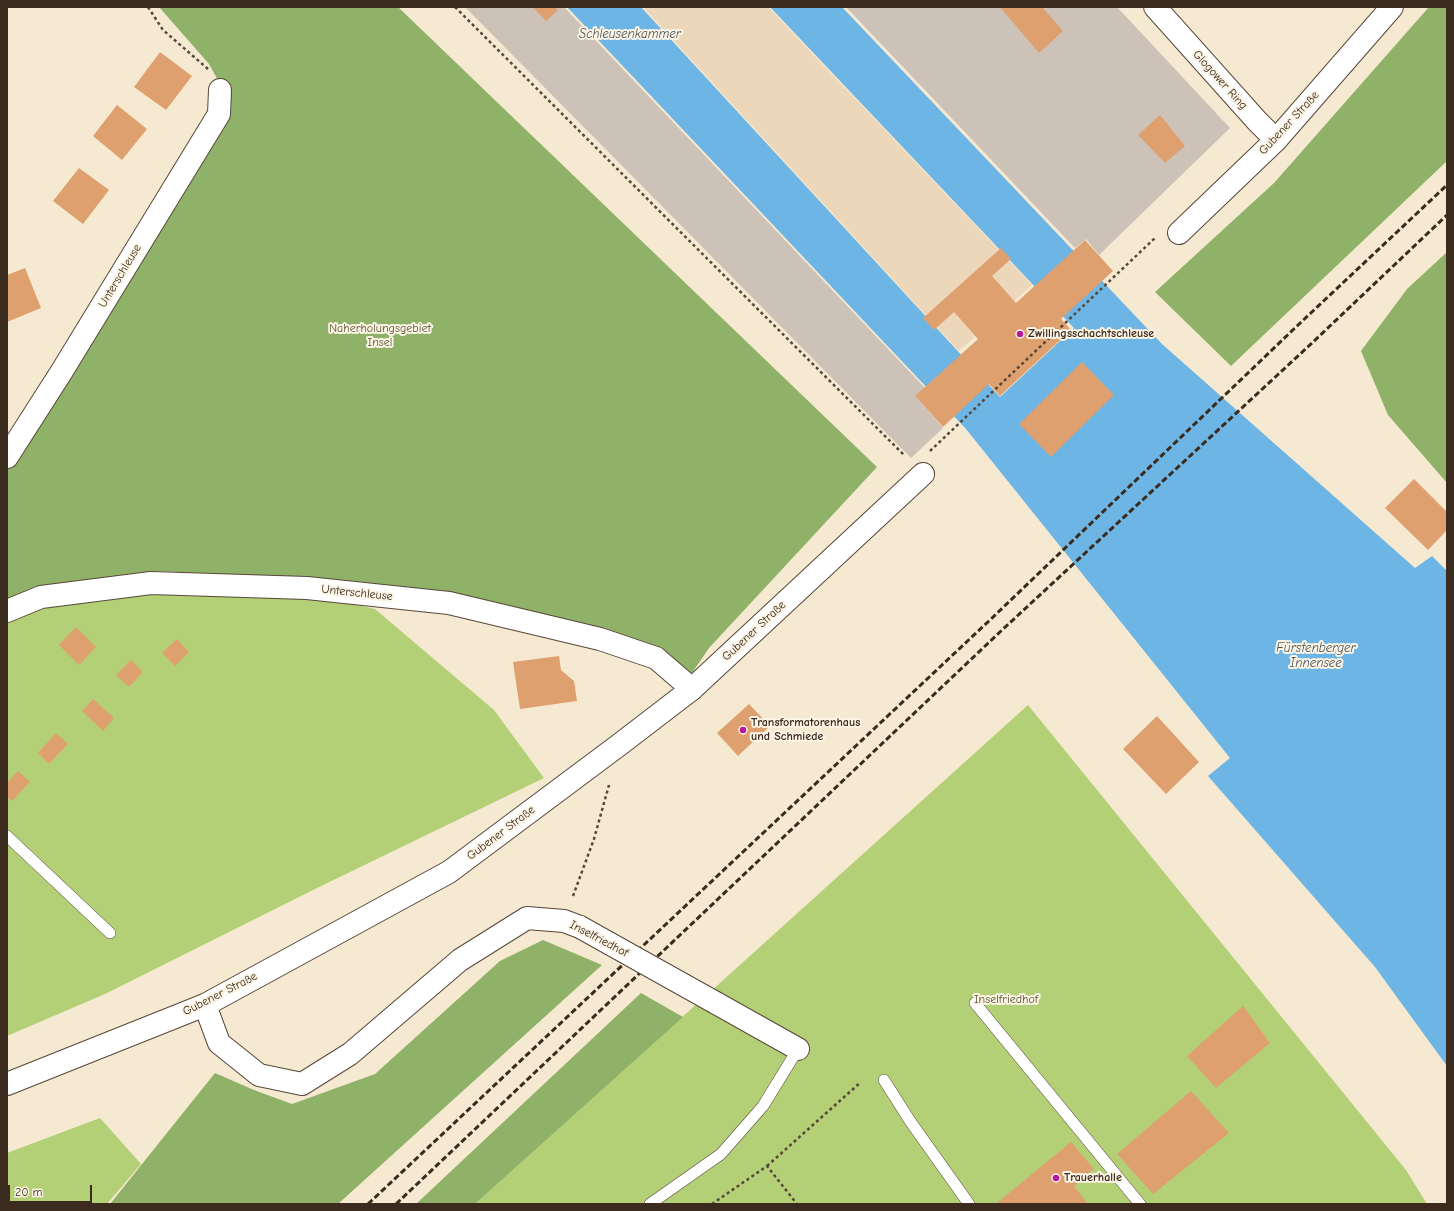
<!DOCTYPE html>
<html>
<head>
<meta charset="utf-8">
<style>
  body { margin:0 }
  #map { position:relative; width:1454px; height:1211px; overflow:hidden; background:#f6e9d1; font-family:"Comic Neue",sans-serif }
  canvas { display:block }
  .frame { position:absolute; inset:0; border:8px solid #3b2a1e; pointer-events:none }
  .scale { position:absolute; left:8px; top:1185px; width:84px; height:18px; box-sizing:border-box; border:2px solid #3b2a1e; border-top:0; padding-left:5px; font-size:12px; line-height:14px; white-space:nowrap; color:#3b2a1e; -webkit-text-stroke:3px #fcf5e5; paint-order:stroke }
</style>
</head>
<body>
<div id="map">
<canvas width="1454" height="1211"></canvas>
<div class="frame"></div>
<div class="scale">20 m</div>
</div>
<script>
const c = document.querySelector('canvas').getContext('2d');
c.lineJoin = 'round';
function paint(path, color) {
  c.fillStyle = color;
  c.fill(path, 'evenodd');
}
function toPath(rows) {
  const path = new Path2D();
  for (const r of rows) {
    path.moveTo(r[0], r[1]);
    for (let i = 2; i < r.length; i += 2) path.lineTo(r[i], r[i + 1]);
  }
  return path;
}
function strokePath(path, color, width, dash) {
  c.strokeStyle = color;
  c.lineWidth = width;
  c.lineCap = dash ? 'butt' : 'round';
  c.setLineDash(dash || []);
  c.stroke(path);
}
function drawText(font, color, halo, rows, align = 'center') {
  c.font = font + ' "Comic Neue",sans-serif';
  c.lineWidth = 4;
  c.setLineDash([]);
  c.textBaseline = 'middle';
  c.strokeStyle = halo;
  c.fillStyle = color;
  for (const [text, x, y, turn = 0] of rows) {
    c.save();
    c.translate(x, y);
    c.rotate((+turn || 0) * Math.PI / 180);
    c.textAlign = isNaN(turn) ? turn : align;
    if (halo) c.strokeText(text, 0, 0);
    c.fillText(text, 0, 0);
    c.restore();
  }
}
const built = toPath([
  [643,7,768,7,1032,285,959,351]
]);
const industrial = toPath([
  [465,7,564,7,925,388,916,397,943,428,911,458],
  [846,7,1117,7,1230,128,1099,255,1086,239,1075,248]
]);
const green = toPath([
  [154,591,306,593,375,609,494,710,544,778,313,890,105,994,7,1036,7,617,44,603],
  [1028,705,1406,1170,1427,1204,475,1204],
  [100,1118,141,1164,107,1204,7,1204,7,1153]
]);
const forest = toPath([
  [159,7,398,7,877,467,709,648,692,673,661,652,304,578,154,571,41,589,7,602,7,468,231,104,209,64],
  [1429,7,1447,7,1447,161,1231,366,1155,292,1274,183],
  [1447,252,1447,483,1388,415,1361,351,1407,289],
  [543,940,602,965,338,1204,110,1204,215,1073,254,1090,292,1104,375,1074,500,961],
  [641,993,683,1017,475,1204,416,1204]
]);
const water = toPath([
  [567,7,641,7,1000,397,1074,328,770,7,842,7,1162,344,1415,568,1432,556,1447,571,1447,1066,1375,967,1208,776,1230,758,966,429]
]);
const building = toPath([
  [533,7,555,7,558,10,546,21],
  [1000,7,1042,7,1063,31,1039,53],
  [160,52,192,76,166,110,134,87],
  [117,105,147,129,122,160,93,136],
  [1160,115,1185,146,1165,163,1138,135],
  [79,168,109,190,83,224,53,201],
  [1085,240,1113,271,1061,319,1071,330,1000,396,989,384,943,427,915,396,978,339,954,312,934,330,923,318,1001,248,1011,259,992,276,1016,303],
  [25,268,41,308,7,322,7,275],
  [1082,362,1114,395,1051,457,1019,424],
  [1414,479,1447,512,1447,530,1428,550,1385,508],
  [76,627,96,647,79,665,59,645],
  [177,639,189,652,175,666,162,653],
  [559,656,561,670,574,681,577,701,520,709,513,662],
  [131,660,143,672,129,687,116,675],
  [93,699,114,718,103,731,82,711],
  [749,704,770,726,738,756,717,733],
  [1157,716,1199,762,1166,794,1123,749],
  [56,733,68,744,49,764,38,753],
  [18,771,30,782,12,801,7,796,7,783],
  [1243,1006,1270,1043,1216,1088,1187,1056],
  [1191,1091,1229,1133,1153,1194,1117,1154],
  [1071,1142,1094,1169,1074,1186,1088,1204,999,1204,998,1202]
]);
const path = toPath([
  [148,7,163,30,208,69],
  [455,7,905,456],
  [930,451,1155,238],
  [573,896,594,839,609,785],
  [767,1166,861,1082],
  [712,1204,767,1166,797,1204]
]);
const service = toPath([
  [7,836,110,933],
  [975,1003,1140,1204],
  [884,1080,910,1121,969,1204],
  [650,1204,721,1154,763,1106,798,1049]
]);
const minor = toPath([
  [1155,7,1257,121,1276,140],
  [7,457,62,371,219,114,220,90],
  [7,611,41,597,151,583,307,588,449,603,600,639,656,658,692,689],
  [716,1003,798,1049],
  [205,1005,219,1043,259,1075,302,1084,350,1054,460,960,527,918,564,921,580,927]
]);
const secondary = toPath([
  [1179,233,1276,140,1392,7],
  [7,1084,205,1005,449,872,619,745,692,689,923,474]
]);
const rail = toPath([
  [368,1204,991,619,1297,326,1447,185],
  [396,1204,1001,631,1312,343,1447,215]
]);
const minorBridge = toPath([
  [580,927,716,1003]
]);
const markers = [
  [1020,334,4,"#b5179e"],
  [743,730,4,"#b5179e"],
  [1056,1178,4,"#b5179e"]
];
const streetNames = [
  ["Glogower Ring",1220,80,48],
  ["Gubener Straße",1289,123,-47],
  ["Unterschleuse",120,276,-59],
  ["Unterschleuse",357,593,6],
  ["Gubener Straße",754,631,-43],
  ["Gubener Straße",501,833,-37],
  ["Inselfriedhof",599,939,28],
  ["Gubener Straße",220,994,-27]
];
const parkNames = [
  ["Naherholungsgebiet",380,329],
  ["Insel",380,343],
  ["Inselfriedhof",1006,1000]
];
const poiNames = [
  ["Zwillingsschachtschleuse",1028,334],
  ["Transformatorenhaus",751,723],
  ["und Schmiede",751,737],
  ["Trauerhalle",1064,1178]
];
const waterNames = [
  ["Schleusenkammer",630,34],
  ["Fürstenberger",1316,648],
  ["Innensee",1316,663]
];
paint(built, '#edd7ba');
paint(industrial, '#ccc2b8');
paint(green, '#b4d077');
paint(forest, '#8fb268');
paint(water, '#6db5e5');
paint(building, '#dfa06f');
strokePath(service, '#574739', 12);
strokePath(minor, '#574739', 24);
strokePath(secondary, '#574739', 24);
strokePath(path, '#574739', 2.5, [3, 3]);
strokePath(service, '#fff', 11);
strokePath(minor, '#fff', 22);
strokePath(secondary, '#fff', 22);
strokePath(rail, '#3b2a1e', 3, [6, 3]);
strokePath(minorBridge, '#574739', 24, []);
strokePath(minorBridge, '#fff', 22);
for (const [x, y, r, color] of markers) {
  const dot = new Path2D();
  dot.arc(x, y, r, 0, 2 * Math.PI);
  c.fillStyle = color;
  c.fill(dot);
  strokePath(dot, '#fcf5e5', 1.5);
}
drawText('12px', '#3b2a1e', '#fcf5e5', streetNames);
drawText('12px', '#595434', '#fcf5e5', parkNames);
drawText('bold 12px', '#3b2a1e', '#fcf5e5', poiNames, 'left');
drawText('italic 13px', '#4a545a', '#fcf5e5', waterNames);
</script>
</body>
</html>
